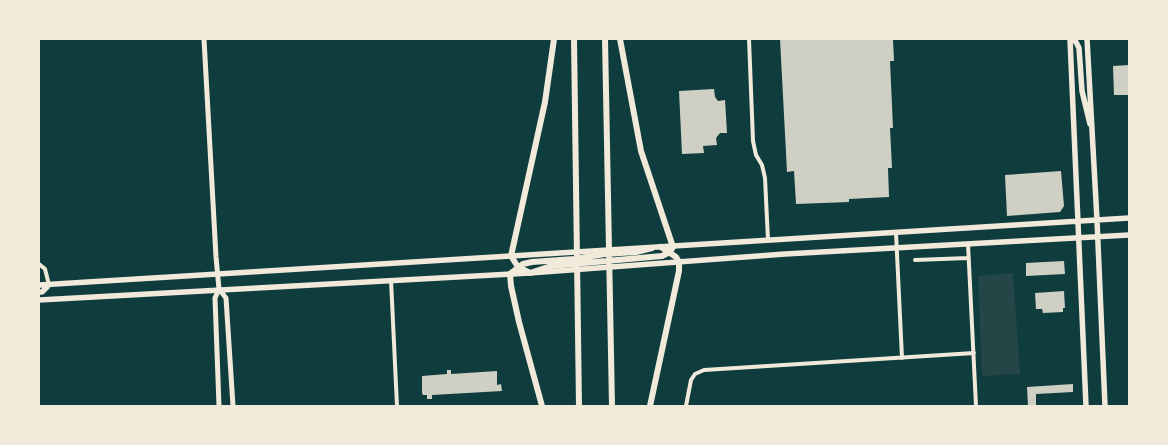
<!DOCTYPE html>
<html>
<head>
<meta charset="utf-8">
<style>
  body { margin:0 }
  #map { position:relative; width:1168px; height:445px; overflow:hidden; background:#0f3d3e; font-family:"Varela Round",sans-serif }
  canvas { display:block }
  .frame { position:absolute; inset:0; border:40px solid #f1e9da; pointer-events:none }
</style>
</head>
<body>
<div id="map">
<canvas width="1168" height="445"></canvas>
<div class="frame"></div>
</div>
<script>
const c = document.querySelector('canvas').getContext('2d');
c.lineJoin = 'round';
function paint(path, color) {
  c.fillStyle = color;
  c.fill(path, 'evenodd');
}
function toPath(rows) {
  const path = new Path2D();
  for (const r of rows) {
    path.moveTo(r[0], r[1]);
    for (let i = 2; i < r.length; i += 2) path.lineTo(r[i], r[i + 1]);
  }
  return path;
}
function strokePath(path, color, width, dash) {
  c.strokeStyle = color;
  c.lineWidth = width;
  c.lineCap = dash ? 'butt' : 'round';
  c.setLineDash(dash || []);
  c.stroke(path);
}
const green = toPath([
  [1013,273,1020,374,982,376,978,276]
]);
const building = toPath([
  [780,39,893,40,894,61,890,61,893,128,890,128,892,168,888,168,889,197,849,199,849,202,796,204,794,171,787,172],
  [1129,65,1129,95,1114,95,1113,66],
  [714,89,715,97,718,101,725,100,727,133,720,133,716,138,717,145,703,146,704,153,682,154,679,91],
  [1061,171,1064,206,1060,212,1007,216,1005,175],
  [1064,261,1065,274,1026,276,1026,263],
  [1064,291,1065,308,1063,308,1063,312,1043,313,1042,309,1036,309,1035,293],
  [447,370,451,370,451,374,497,371,497,385,501,384,502,391,432,395,432,399,427,399,427,395,423,395,422,393,422,376,447,374],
  [1073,384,1073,392,1036,394,1036,406,1028,406,1027,387]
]);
const minor = toPath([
  [749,39,753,141,756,155,762,165,765,178,768,240],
  [896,233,902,358],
  [968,244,976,406],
  [915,260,968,258],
  [39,264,45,269,49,285],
  [391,280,397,406],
  [686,406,691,380,695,374,704,370,974,353]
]);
const secondary = toPath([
  [204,39,216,257,219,289,226,298,233,406],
  [219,406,215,298,219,289]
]);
const primary = toPath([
  [1070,39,1086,406],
  [1072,39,1076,42,1079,48,1082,91,1090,124],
  [1087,39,1097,220,1105,406],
  [39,285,1129,218],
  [39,292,42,292,49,285],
  [39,300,530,273,785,254,1129,235]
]);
const motorway = toPath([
  [554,39,545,102,511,256,518,267,530,273,551,266,662,256,670,252,673,247,641,151,620,39],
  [574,39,579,406],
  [605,39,612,406],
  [542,406,519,322,511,286,510,274,523,264,532,262,574,259,605,254,636,252,652,248],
  [650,406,679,271,679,262,676,257,661,247]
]);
paint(green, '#244646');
paint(building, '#cfcfc3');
strokePath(minor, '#f1e9da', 4);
strokePath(secondary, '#f1e9da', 5);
strokePath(primary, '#f1e9da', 5.5);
strokePath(motorway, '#f1e9da', 6);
</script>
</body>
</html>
